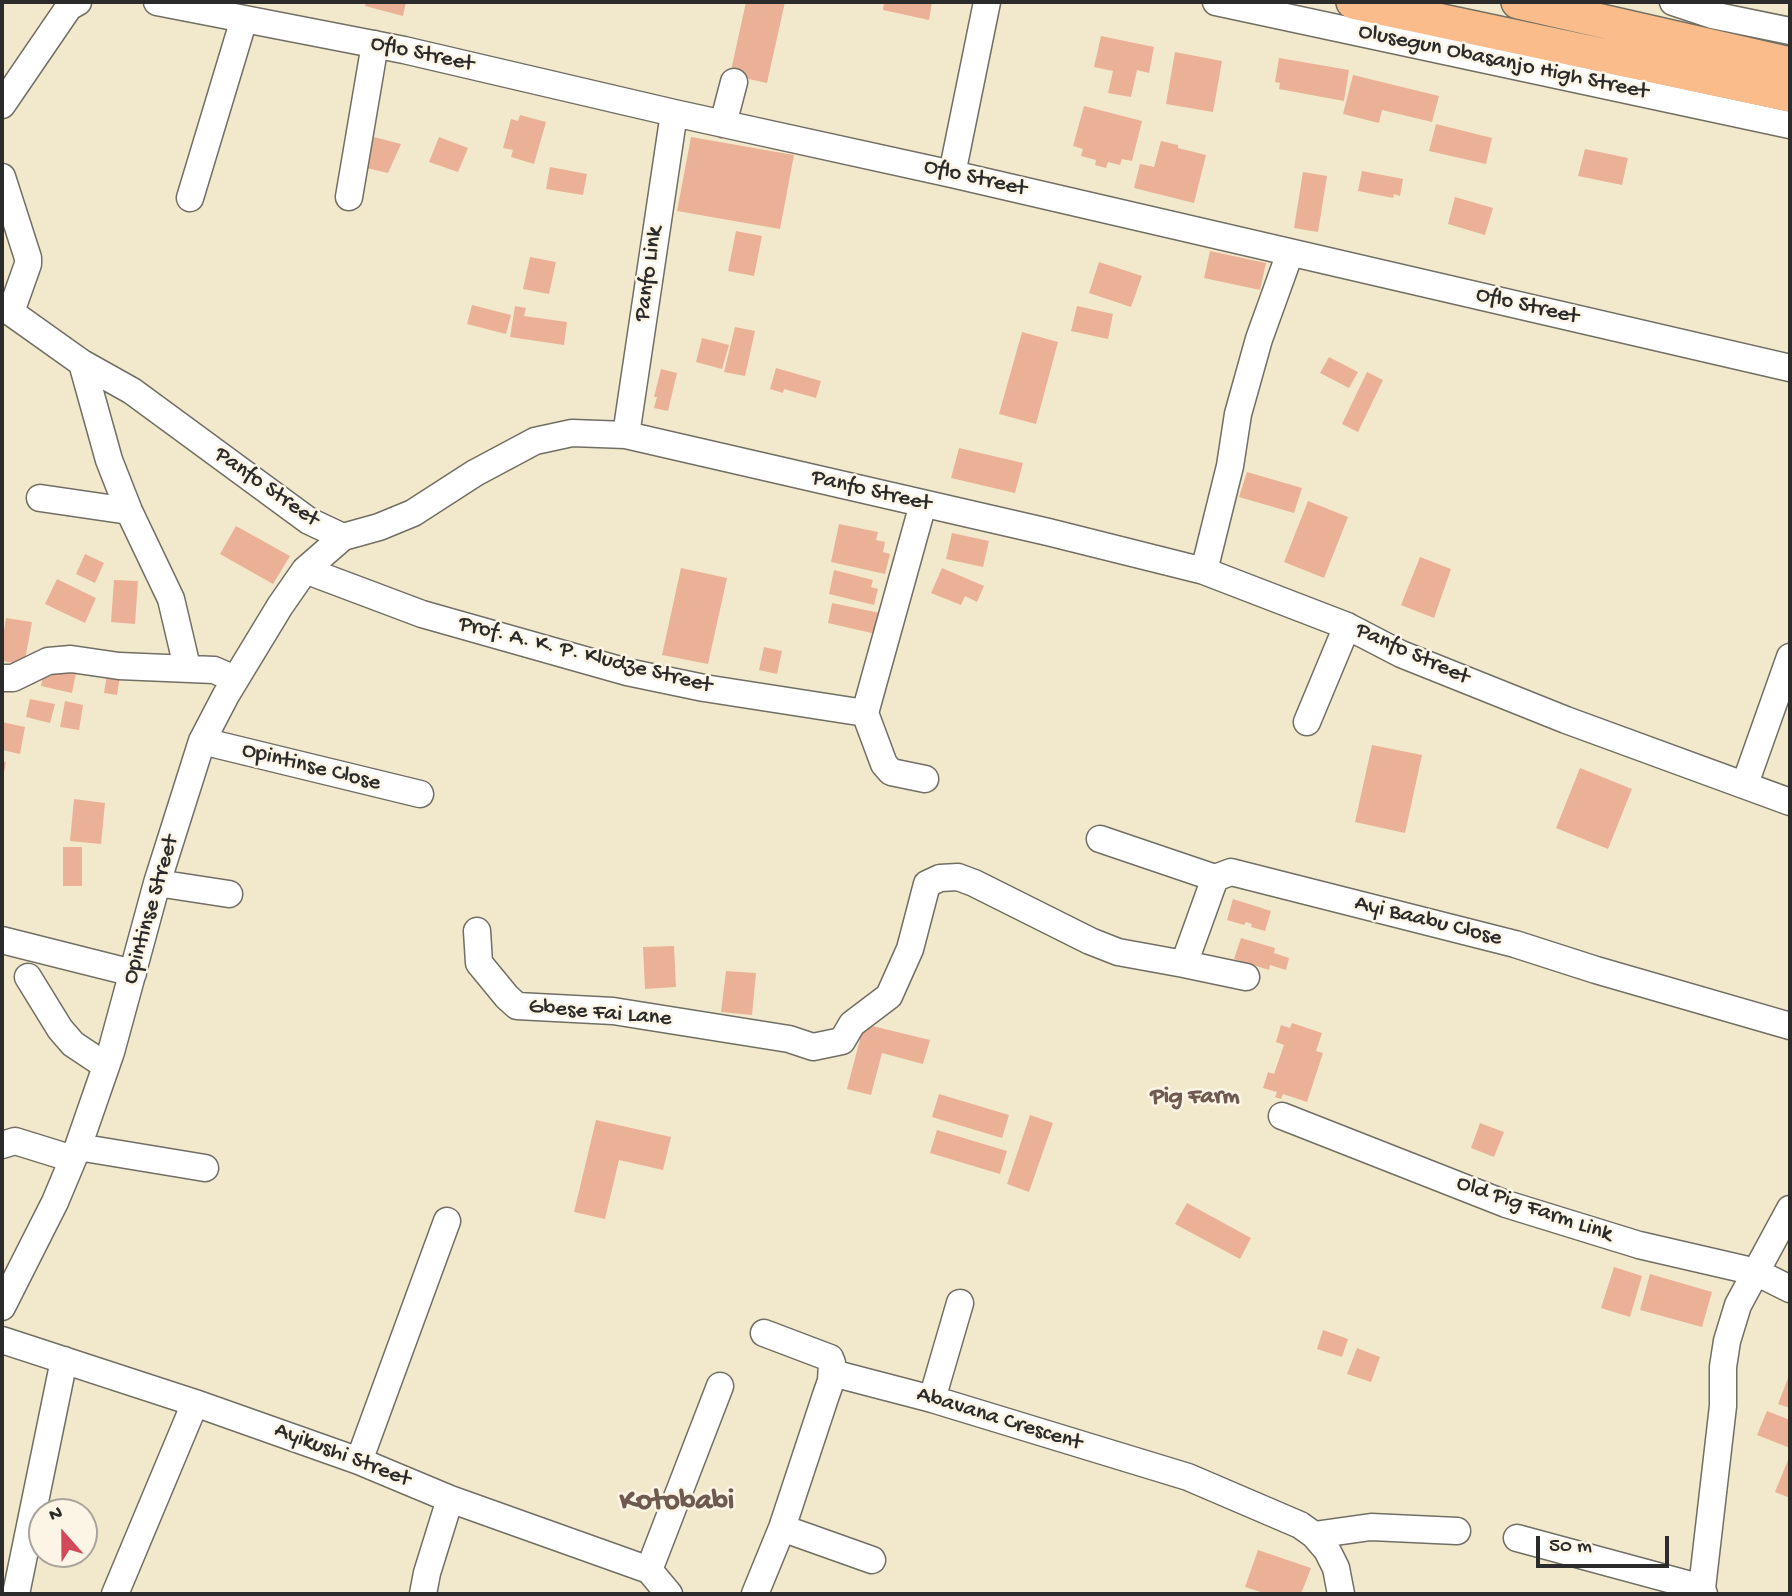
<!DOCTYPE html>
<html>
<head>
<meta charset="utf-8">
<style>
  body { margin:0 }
  #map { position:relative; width:1792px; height:1596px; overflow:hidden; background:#f2e9cd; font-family:"Gochi Hand",sans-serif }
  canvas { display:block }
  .frame { position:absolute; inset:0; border:4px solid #2b2b2b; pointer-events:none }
  .north { position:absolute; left:28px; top:1498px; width:70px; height:70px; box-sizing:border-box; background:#fcf5e5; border:2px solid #a8a49b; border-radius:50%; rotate:339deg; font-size:19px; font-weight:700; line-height:28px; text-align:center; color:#2b2b2b }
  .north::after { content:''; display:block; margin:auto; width:24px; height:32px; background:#d1495b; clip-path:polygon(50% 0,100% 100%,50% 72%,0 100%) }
  .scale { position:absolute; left:1536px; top:1536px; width:133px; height:32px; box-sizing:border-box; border:4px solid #2b2b2b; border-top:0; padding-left:9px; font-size:21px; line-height:24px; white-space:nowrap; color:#2b2b2b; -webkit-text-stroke:5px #fcf5e5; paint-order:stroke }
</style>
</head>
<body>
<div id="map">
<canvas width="1792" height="1596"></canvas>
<div class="frame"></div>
<div class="north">N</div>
<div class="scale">50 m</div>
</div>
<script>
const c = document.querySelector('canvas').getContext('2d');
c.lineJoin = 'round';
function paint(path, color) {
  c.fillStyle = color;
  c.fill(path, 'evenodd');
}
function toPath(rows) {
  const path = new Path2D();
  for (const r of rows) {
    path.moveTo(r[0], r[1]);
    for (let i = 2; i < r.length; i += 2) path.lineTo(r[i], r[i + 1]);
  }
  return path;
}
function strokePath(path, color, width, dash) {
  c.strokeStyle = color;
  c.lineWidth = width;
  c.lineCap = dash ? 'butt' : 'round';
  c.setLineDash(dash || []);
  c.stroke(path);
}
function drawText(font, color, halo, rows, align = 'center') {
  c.font = font + ' "Gochi Hand",sans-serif';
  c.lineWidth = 5;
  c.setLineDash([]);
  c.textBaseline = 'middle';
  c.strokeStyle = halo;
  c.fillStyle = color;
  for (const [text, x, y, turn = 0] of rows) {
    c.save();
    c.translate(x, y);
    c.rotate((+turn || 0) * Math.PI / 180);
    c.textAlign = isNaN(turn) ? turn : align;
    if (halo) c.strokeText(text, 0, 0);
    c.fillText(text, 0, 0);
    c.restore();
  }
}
const building = toPath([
  [366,2,406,2,403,16,365,6],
  [746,2,785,2,767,83,730,75],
  [884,2,932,2,929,20,883,10],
  [1101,36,1154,47,1149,73,1137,70,1131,97,1108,93,1113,71,1094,67],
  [1175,52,1222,61,1213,112,1166,104],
  [1279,58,1349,70,1344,101,1279,89,1280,83,1275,82],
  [1353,75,1439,96,1432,122,1382,110,1379,123,1343,114],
  [1084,106,1142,121,1132,161,1122,159,1120,165,1108,162,1106,168,1095,165,1096,160,1081,156,1083,149,1073,146],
  [520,115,546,122,534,164,511,157,513,150,503,148,511,119,518,121],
  [1436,124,1492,138,1486,164,1429,151],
  [374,137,401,144,388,173,362,167],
  [439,137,468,148,458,172,429,162],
  [691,137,794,155,780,229,677,211],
  [1161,141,1178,145,1178,148,1206,155,1194,203,1134,188,1140,164,1154,167],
  [1585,149,1628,158,1622,185,1578,176],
  [550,167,587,174,583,195,546,189],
  [1362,171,1403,179,1400,196,1394,194,1393,198,1358,191],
  [1303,172,1327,176,1318,232,1294,228],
  [1455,197,1493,208,1485,235,1448,224],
  [736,231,762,236,754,276,728,271],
  [1210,251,1266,263,1260,290,1204,278],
  [530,257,556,262,549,294,523,289],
  [1099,262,1142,276,1131,307,1089,293],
  [472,305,511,315,506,334,467,324],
  [515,306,526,308,524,316,567,322,564,345,510,337],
  [1077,306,1113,314,1108,339,1071,331],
  [735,327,755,331,745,376,724,372],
  [1022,332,1058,342,1036,424,999,414],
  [702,338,729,345,722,369,696,362],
  [1329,357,1358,372,1349,388,1320,373],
  [776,368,821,381,816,398,784,389,783,393,770,389],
  [661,369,677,373,668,411,654,408,657,397,654,397],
  [1367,372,1383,380,1358,432,1342,424],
  [959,448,1023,463,1015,493,951,478],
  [1247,472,1302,488,1294,513,1239,497],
  [1308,501,1348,517,1324,578,1284,562],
  [839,524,878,532,876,540,885,542,883,552,890,554,885,574,831,562],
  [236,526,290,556,273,584,220,554],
  [952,533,989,541,983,567,946,559],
  [85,554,104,563,95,583,76,574],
  [1420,557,1451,569,1434,618,1401,605],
  [681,568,727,578,708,664,662,655],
  [942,568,984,586,977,602,965,596,961,605,931,593],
  [834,570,873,580,871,587,878,589,874,605,829,594],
  [57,579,96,598,85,623,45,604],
  [114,580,138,581,135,624,111,622],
  [832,603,880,613,876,634,828,623],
  [6,618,32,622,24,665,2,661,2,643],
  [764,647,782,651,777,674,759,670],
  [45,666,76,673,72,693,41,686],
  [107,674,120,676,117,695,104,693],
  [30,699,55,704,50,723,26,717],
  [65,701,83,705,79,730,60,727],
  [2,722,25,727,20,754,2,750],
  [1372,745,1422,755,1405,833,1355,822],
  [2,761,6,762,3,778,2,778],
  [1580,768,1632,789,1608,849,1556,828],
  [74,799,105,803,101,844,70,841],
  [63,847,82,847,82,886,63,886],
  [1233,899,1271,911,1265,931,1251,927,1252,924,1246,922,1244,925,1227,920],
  [1241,938,1275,948,1274,953,1289,958,1286,970,1270,965,1269,970,1234,959],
  [674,946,676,987,645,989,643,947],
  [726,971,756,973,752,1015,721,1012],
  [1292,1023,1322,1033,1316,1051,1323,1053,1307,1102,1283,1094,1281,1099,1275,1097,1277,1092,1263,1088,1268,1072,1274,1074,1284,1045,1276,1042,1281,1025,1290,1028],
  [864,1024,930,1040,923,1064,882,1053,871,1095,847,1089],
  [939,1094,1009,1115,1002,1138,932,1117],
  [1030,1115,1053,1123,1029,1192,1007,1184],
  [596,1120,671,1137,663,1170,619,1160,605,1219,574,1212],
  [1480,1123,1504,1132,1494,1157,1471,1148],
  [937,1130,1007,1151,1000,1174,930,1153],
  [1187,1203,1251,1238,1240,1259,1175,1224],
  [1614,1267,1642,1276,1630,1317,1601,1308],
  [1650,1274,1712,1292,1702,1327,1640,1310],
  [1323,1330,1348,1339,1342,1357,1317,1349],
  [1357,1348,1380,1357,1371,1382,1347,1374],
  [1790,1373,1790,1408,1778,1404],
  [1767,1411,1790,1420,1790,1448,1757,1435],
  [1790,1455,1790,1498,1775,1492],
  [1258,1550,1311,1568,1301,1594,1267,1594,1245,1587]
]);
const minor = toPath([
  [157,2,404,50,674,113,952,174,1790,368],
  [1216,2,1790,125],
  [1673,2,1712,15,1790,31],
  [2,105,69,7,78,2],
  [723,124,734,82],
  [952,174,987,2],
  [2,177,28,258,28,264,11,312],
  [349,197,375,44],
  [190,198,244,19],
  [2,306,82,363,132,391,309,521,343,537,379,527,413,513,475,473,535,441,572,433,626,435,1048,532,1204,571,1347,626,1401,654,1566,720,1790,802],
  [82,363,109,460,129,511,171,599,187,667],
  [626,435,674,113],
  [40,498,129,511],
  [305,570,422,614,627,672,704,688,865,713],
  [1204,571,1230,466,1238,414,1259,339,1290,253],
  [2,678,13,678,48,661,71,659,119,666,214,670,235,679],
  [865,713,923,504],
  [865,713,884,764,891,772,925,779],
  [1307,722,1347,626],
  [202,741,420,794],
  [1745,784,1790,657],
  [1100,839,1215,878],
  [157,883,229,894],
  [477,931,479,963,507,997,517,1006,613,1011,789,1039,813,1047,842,1041,852,1024,889,996,910,949,927,884,940,878,958,877,974,883,1090,941,1118,952,1184,964],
  [2,940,133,973],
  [28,977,60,1029,73,1044,106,1066],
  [1246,977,1184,964,1215,878,1231,872,1515,944,1596,970,1790,1026],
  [1282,1116,1506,1204,1639,1245,1756,1272,1790,1289],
  [2,1145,15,1141,73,1159],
  [78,1147,205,1168],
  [2,1307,55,1202,78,1147,111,1052,157,883,202,741,226,695,280,606,305,570,343,537],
  [764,1333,830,1358,832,1363,831,1381],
  [2,1340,195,1403,359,1461,450,1499,649,1570,669,1594],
  [932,1399,960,1303],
  [359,1461,447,1221],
  [782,1528,872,1560],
  [1314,1535,1371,1527,1457,1531],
  [1517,1538,1702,1588],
  [649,1570,720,1386],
  [16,1594,64,1360],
  [115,1594,195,1403],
  [423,1594,427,1573,450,1499],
  [755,1594,782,1528,826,1395,831,1381,840,1375,932,1399,1188,1477,1300,1525,1314,1535,1327,1550,1336,1568,1341,1594],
  [1704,1594,1702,1588,1723,1406,1723,1367,1727,1341,1738,1305,1790,1209]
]);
const major = toPath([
  [1353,2,1790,95],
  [1518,2,1790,64]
]);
const streetNames = [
  ["Oflo Street",422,55,12],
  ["Olusegun Obasanjo High Street",1503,63,12],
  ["Oflo Street",975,179,13],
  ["Panfo Link",650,274,-82],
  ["Oflo Street",1527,307,13],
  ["Panfo Street",266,488,35],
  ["Panfo Street",871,492,13],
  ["Panfo Street",1412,655,24],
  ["Prof. A. K. P. Kludze Street",585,656,14],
  ["Opintinse Close",311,768,14],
  ["Opintinse Street",152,910,-74],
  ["Ayi Baabu Close",1428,922,14],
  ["Gbese Fai Lane",600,1014,5],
  ["Old Pig Farm Link",1534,1210,19],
  ["Abavana Crescent",999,1420,17],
  ["Ayikushi Street",342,1456,21]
];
const neighbourhoodNames = [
  ["Pig Farm",1195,1098]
];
const districtNames = [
  ["Kotobabi",677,1503]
];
paint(building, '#ebb196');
strokePath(minor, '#716e64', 29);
strokePath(major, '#716e64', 36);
strokePath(minor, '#fff', 26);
strokePath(major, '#fabc8b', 33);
drawText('23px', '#2b2b2b', '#fcf5e5', streetNames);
drawText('bold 24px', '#6e5a50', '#fcf5e5', neighbourhoodNames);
drawText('bold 30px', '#6e5a50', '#fcf5e5', districtNames);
</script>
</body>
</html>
